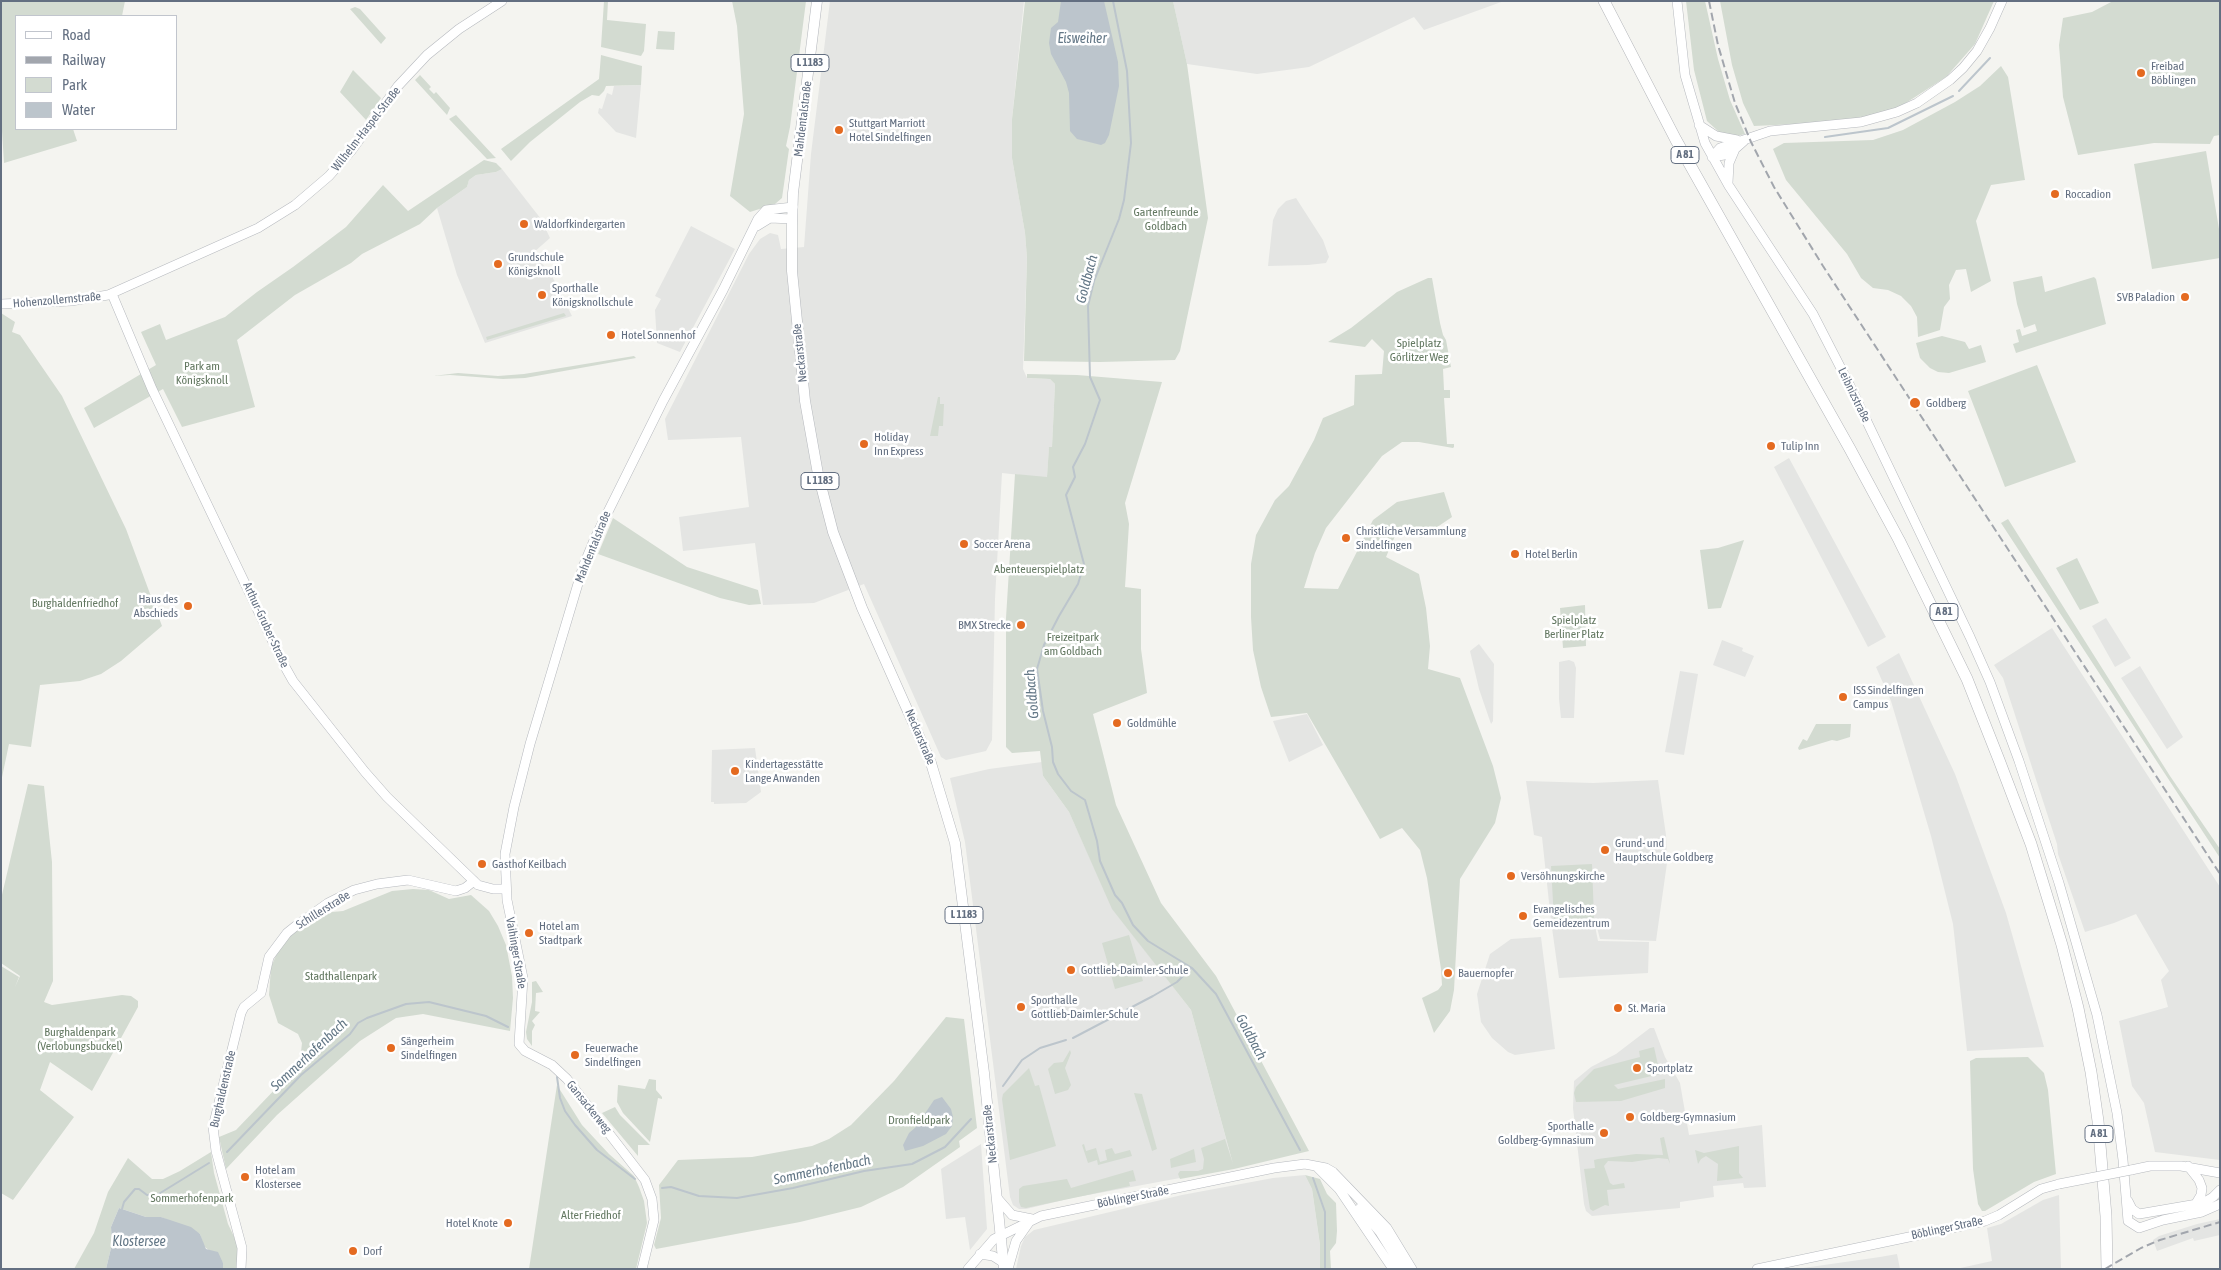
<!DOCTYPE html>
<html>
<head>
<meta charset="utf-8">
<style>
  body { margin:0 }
  #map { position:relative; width:2221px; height:1270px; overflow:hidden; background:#f4f4f0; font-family:"Asap Condensed",sans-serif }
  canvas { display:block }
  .frame { position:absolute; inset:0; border:2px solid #636f81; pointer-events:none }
  .legend { position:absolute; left:15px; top:15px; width:162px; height:115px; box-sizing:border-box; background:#fff; border:1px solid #c1c5cd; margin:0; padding:6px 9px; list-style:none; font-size:15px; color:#636f81 }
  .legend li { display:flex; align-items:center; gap:10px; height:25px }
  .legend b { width:25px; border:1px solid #c1c5cd }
</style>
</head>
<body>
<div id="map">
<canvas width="2221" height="1270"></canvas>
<div class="frame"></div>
<ul class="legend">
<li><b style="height:6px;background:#fff"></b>Road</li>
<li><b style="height:6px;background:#a2a6ad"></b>Railway</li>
<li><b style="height:14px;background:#d3dbd1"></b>Park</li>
<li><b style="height:14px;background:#bcc5cc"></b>Water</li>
</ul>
</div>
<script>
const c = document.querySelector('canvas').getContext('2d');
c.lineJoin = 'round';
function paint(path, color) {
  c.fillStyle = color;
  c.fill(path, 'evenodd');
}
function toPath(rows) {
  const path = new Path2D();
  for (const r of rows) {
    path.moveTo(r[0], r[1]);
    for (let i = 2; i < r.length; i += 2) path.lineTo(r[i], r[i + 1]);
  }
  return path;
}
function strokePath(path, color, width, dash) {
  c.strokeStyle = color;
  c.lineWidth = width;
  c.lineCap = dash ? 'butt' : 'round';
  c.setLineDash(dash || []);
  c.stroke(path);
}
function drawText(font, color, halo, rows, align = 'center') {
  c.font = font + ' "Asap Condensed",sans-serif';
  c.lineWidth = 5;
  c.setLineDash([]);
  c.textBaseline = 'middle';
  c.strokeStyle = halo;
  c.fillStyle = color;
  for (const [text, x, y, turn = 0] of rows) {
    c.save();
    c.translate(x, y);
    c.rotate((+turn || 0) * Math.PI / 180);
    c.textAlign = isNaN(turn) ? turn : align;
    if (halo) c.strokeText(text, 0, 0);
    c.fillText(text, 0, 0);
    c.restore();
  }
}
const built = toPath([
  [830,1,1024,1,1012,119,1012,158,1025,233,1027,258,1023,369,1027,378,1050,379,1055,384,1052,448,1049,448,1047,478,1002,473,995,599,992,740,986,751,946,760,941,757,864,584,814,603,763,605,755,543,683,551,679,517,749,507,741,437,668,440,665,419,749,254,760,239,770,233,778,235,781,249,804,247,811,154],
  [1173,1,1504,1,1424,30,1414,17,1309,67,1257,74,1187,64],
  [641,85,636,138,616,132,598,113,599,108,602,109,607,93,612,95,614,86],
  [502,169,541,219,550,238,533,253,551,274,572,316,485,343,457,275,437,208,467,187,469,180,476,175,496,172],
  [1296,198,1323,240,1329,257,1326,263,1308,265,1268,266,1273,220,1278,209,1286,201],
  [691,226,735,249,680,352,657,343,655,310,661,299,655,296],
  [1789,458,1886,637,1868,647,1774,467],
  [2106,618,2131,658,2115,667,2092,626],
  [2052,628,2220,887,2220,1160,2155,1152,2144,1103,2132,1086,2119,1021,2168,1007,2161,980,2169,971,2136,914,2114,923,2085,932,2058,854,2057,844,2003,678,1994,665],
  [1722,640,1743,648,1742,651,1754,656,1745,677,1713,665],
  [1479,644,1494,664,1493,721,1491,724,1479,689,1470,651],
  [1899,653,1955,774,2006,913,2044,1047,1967,1051,1953,924,1931,836,1891,701,1876,667],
  [1569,660,1574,662,1576,668,1574,718,1561,718,1559,699,1559,662],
  [2140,666,2183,737,2167,749,2121,678],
  [1680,671,1698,674,1684,755,1665,752],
  [1307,714,1323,745,1289,762,1273,721],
  [755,748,761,792,746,803,714,804,714,802,711,802,712,750],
  [1042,762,1043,776,1069,812,1113,909,1191,1010,1234,1168,1072,1198,1026,1209,1019,1209,1013,1205,1010,1197,965,842,950,778,989,769],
  [1658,780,1666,835,1667,863,1656,941,1600,939,1595,920,1551,921,1542,837,1534,835,1526,781,1593,783],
  [1595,926,1598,941,1649,942,1648,973,1559,978,1552,928],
  [1541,937,1555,1049,1515,1055,1508,1052,1492,1038,1481,1022,1477,994,1490,954,1511,939],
  [1650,1028,1654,1028,1665,1057,1680,1083,1689,1135,1762,1125,1766,1187,1744,1188,1743,1183,1713,1186,1714,1197,1680,1202,1680,1208,1592,1216,1586,1211,1584,1204,1573,1108,1574,1081,1591,1067,1616,1054],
  [981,1144,987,1229,970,1250,965,1217,946,1219,941,1169],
  [1305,1175,1312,1189,1320,1245,1320,1269,1016,1269,1021,1246,1025,1237,1034,1230,1182,1195,1273,1178],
  [2059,1195,2061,1269,1956,1269,1992,1261,1987,1228,2001,1224,2043,1200],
  [2220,1219,2220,1235,2194,1241,2193,1238,2157,1251,2153,1240,2159,1236,2197,1224],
  [1897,1254,1900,1269,1796,1269,1880,1257]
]);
const green = toPath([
  [1,1,125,1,122,16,16,16,16,129,73,129,77,141,4,163,1,115],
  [604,1,608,1,607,20,646,24,644,51,641,56,601,47],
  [732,1,806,1,790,127,786,146,789,149,782,198,775,204,750,212,730,196,744,114,737,26],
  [1025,1,1173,1,1187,64,1208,218,1180,351,1175,360,1100,362,1024,361,1027,258,1025,233,1012,158,1012,119],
  [1686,1,1705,1,1718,59,1730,100,1745,134,1733,137,1719,132,1707,121,1694,70],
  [1720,1,1994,1,1975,44,1946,77,1895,110,1840,122,1754,126,1743,103,1732,65],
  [2113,1,2220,1,2220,135,2214,136,2210,144,2154,143,2078,155,2063,97,2059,45,2063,18,2092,12],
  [355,7,360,9,386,38,381,44,350,9],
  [658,31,675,32,674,50,656,49],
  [601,55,642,66,641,85,606,86,604,91,599,96,592,95,580,102,530,142,511,161,501,149,599,79],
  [2001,66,2008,77,2025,180,1991,185,1976,221,1991,281,1971,292,1966,269,1956,270,1949,285,1950,299,1944,307,1940,330,1918,337,1917,317,1911,306,1901,296,1888,290,1873,288,1861,278,1847,254,1786,180,1773,149,1784,143,1873,140,1903,130,1955,102,1980,86],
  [353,70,381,98,366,120,340,92],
  [420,75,431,87,429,89,434,94,436,92,450,108,447,115,415,80],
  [456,115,493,155,496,158,487,159,449,119],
  [2206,151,2220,235,2220,258,2152,269,2134,164],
  [484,160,496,163,502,169,496,172,476,175,469,180,467,187,437,208,420,224,362,254,351,263,295,295,237,340,255,407,182,427,163,389,94,428,84,408,156,365,141,332,160,324,166,340,225,317,257,292,293,267,346,227,383,185,408,211],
  [2042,276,2045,292,2094,277,2096,279,2106,324,2016,353,2013,344,2019,342,2016,330,2020,329,2022,336,2037,331,2035,324,2024,328,2017,304,2013,282],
  [1428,278,1432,278,1440,323,1443,335,1446,340,1451,367,1443,369,1444,390,1450,390,1450,398,1444,398,1447,444,1454,444,1454,447,1453,448,1419,442,1402,442,1382,456,1326,528,1315,553,1304,588,1338,589,1373,520,1397,502,1444,492,1452,517,1421,538,1398,529,1386,557,1419,574,1426,608,1430,646,1428,669,1460,678,1493,766,1501,798,1495,823,1460,879,1454,990,1450,1011,1434,1033,1422,998,1438,990,1442,985,1441,969,1427,878,1420,850,1402,828,1380,839,1307,713,1271,717,1261,687,1253,650,1251,617,1251,564,1256,535,1275,500,1289,486,1314,440,1323,418,1354,405,1355,375,1382,374,1384,351,1372,339,1365,347,1328,342,1351,328,1397,292],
  [1,313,15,322,12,332,20,335,62,396,126,529,162,626,121,661,101,674,80,681,40,685,31,747,9,744,1,782],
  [564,313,566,316,487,340,486,337],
  [1942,336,1965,342,1969,349,1981,345,1986,362,1949,373,1938,372,1930,368,1920,358,1916,343],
  [634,356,636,358,525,378,503,379,450,375,433,376,458,373,498,376,524,374],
  [2037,365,2076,462,2005,487,1968,391],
  [1027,374,1077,375,1162,382,1125,503,1129,524,1125,587,1141,589,1141,649,1147,693,1093,714,1116,805,1161,903,1216,976,1309,1151,1234,1169,1180,1179,1178,1174,1180,1171,1198,1171,1203,1169,1204,1159,1201,1148,1225,1139,1233,1164,1191,1010,1112,909,1069,812,1043,776,1040,751,1012,753,1006,747,1006,618,1015,474,1047,477,1049,447,1052,447,1055,384,1050,379,1027,378],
  [938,397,940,397,940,404,944,404,943,426,939,426,938,436,930,436],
  [613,518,687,567,758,590,761,604,749,605,720,598,598,554],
  [2008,519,2170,776,2220,849,2220,858,2001,523],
  [1744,540,1721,608,1708,609,1700,550,1718,548],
  [2077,558,2099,603,2080,610,2056,568],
  [1585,605,1586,646,1563,648,1560,608],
  [1816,724,1851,724,1850,737,1837,741,1832,740,1799,750,1798,748,1803,739,1807,741],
  [28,784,44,786,52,862,53,981,44,1002,52,1005,122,995,131,996,138,1001,138,1007,92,1091,50,1062,40,1090,74,1117,13,1200,1,1193,1,966,19,977,15,987,20,976,1,963,1,899],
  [1592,864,1594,918,1554,920,1551,866],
  [413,889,429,890,449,899,471,895,489,911,498,926,506,945,512,976,513,998,510,1031,423,1014,396,1018,360,1041,277,1115,226,1169,219,1137,236,1130,280,1084,300,1061,302,1043,298,1034,278,1023,269,995,271,967,278,951,288,938,327,907,332,912,343,911,392,891],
  [1129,935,1143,981,1115,989,1102,943],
  [536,981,543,992,536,993,535,1011,540,1012,532,1021,535,1025,532,1031,532,1046,527,1039,526,1032,532,1002,532,982],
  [946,1017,964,1019,977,1128,959,1141,960,1147,903,1187,861,1207,800,1222,656,1249,654,1245,661,1218,659,1185,678,1160,752,1157,812,1146,829,1139,851,1125,894,1081],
  [1654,1047,1660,1074,1614,1085,1618,1089,1665,1079,1665,1088,1621,1101,1576,1102,1574,1093,1576,1087,1594,1069,1640,1057,1639,1051],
  [1070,1050,1071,1053,1065,1068,1071,1085,1068,1090,1055,1094,1048,1069,1054,1063,1063,1062],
  [2028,1057,2044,1073,2048,1090,2056,1174,2034,1182,1985,1211,1982,1211,1978,1204,1973,1169,1970,1061,1976,1058],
  [1029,1068,1035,1086,1039,1085,1056,1146,1010,1160,1002,1099,1003,1094],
  [649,1079,656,1080,656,1090,662,1097,662,1099,658,1098,650,1142,623,1113,617,1102,618,1085,645,1089],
  [557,1085,582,1125,609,1154,634,1176,639,1187,644,1201,647,1223,636,1269,529,1269],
  [1134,1093,1142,1094,1157,1149,1152,1151,1153,1154],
  [615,1107,620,1115,650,1145,638,1145,638,1156,602,1113],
  [1664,1137,1670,1164,1668,1159,1658,1158,1632,1162,1608,1161,1604,1166,1610,1183,1613,1185,1624,1183,1625,1188,1607,1190,1609,1206,1605,1205,1593,1211,1590,1209,1584,1169,1595,1168,1594,1160,1598,1159,1636,1154,1663,1155,1660,1138],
  [1084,1144,1086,1151,1096,1148,1100,1162,1107,1160,1105,1150,1112,1148,1115,1154,1130,1150,1132,1156,1098,1165,1097,1160,1088,1163,1082,1145],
  [1739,1146,1739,1173,1743,1178,1717,1181,1718,1164,1706,1156,1701,1159,1698,1164,1695,1150,1704,1153],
  [1194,1149,1196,1162,1171,1168,1170,1159],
  [211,1152,214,1173,228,1224,239,1247,236,1269,223,1269,223,1263,204,1246,200,1234,161,1217,146,1217,119,1208,111,1227,112,1244,106,1269,74,1269,94,1233,108,1192,128,1158,152,1179,163,1179,180,1171],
  [1133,1170,1136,1181,1129,1182,1130,1186,1026,1208,1021,1207,1019,1202,1019,1189,1023,1186,1067,1179,1071,1188],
  [1305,1175,1320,1179,1327,1194,1336,1203,1337,1231,1336,1243,1330,1251,1331,1269,1320,1269,1320,1245,1312,1189]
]);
const water = toPath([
  [1061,1,1104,1,1118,62,1119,86,1109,135,1105,143,1101,145,1077,139,1070,131,1069,93,1066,82,1051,54,1049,43,1051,28,1058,22],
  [942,1097,951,1109,953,1117,952,1126,946,1134,923,1146,905,1151,903,1145,909,1133,916,1127,934,1100],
  [119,1208,146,1217,161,1217,191,1227,200,1234,206,1249,218,1252,223,1263,223,1269,106,1269,112,1244,111,1227]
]);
const stream = toPath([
  [1113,1,1127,71,1131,143,1124,200,1119,219,1094,281,1088,306,1090,377,1100,400,1085,444,1073,467,1075,477,1066,495,1084,564,1078,584,1059,616,1044,645,1037,669,1043,711,1052,747,1053,762,1058,774,1071,791,1085,800,1097,841,1100,861,1115,895,1122,903,1133,925,1148,941,1192,968,1216,994,1300,1150],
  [1959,91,1990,58],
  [1825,137,1888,128,1953,96],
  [1073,1038,1153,996,1177,982,1191,968],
  [557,1077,560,1098,565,1111,575,1125,597,1150,635,1179],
  [1003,1086,1022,1060,1040,1048,1066,1040],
  [227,1152,301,1075,350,1034,358,1023,367,1018,406,1004,429,1002,486,1016,508,1027],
  [1313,1178,1325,1212,1325,1269],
  [662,1188,671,1187,699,1196,737,1198,793,1188,864,1171,912,1164,945,1147,971,1119],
  [122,1209,124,1202,135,1189,139,1189,147,1195,157,1195,209,1163]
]);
const secondary = toPath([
  [1677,1,1685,75,1705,143,1729,186,1813,314,1848,382,1970,637,1990,682,2019,761,2059,883,2097,1015,2117,1113,2123,1160,2128,1221,2139,1228,2163,1220,2202,1212,2220,1204],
  [1699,125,1716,136,1737,140],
  [1712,157,1720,148,1770,131,1861,122,1897,112,1917,103,1950,80,1963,68,1977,51,1990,28,2002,1],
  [1712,157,1724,155,1735,149],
  [1728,183,1729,163,1735,149,1744,141],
  [757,226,770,218,792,219],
  [112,294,152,389,284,665,293,681,365,772,387,797,478,885,493,889,505,889],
  [1,304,71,301,108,295,258,228,295,205,329,176,351,151,398,86,427,55,459,29,502,1],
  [2188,1166,2199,1180,2202,1188,2201,1195,2195,1205],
  [1317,1167,1339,1189,1393,1269],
  [2131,1170,2150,1166,2181,1166,2220,1173],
  [998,1199,1012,1215,1032,1219],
  [2128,1201,2132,1209,2139,1214,2203,1203,2213,1197,2220,1190],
  [1360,1208,1380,1232,1403,1269],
  [980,1254,993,1256,1004,1263],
  [241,1269,242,1248,216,1151,213,1127,241,1013,244,1007,261,993,269,957,287,933,297,925,328,903,354,890,377,884,408,880,456,891,465,888,474,881],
  [642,1269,654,1220,652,1199,645,1180,567,1079,552,1065,525,1051,519,1044,523,978,507,900,505,854,514,807,530,744,583,567,595,538,663,401,723,290,758,219,766,210,793,207],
  [968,1269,994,1239,1041,1216,1274,1168,1305,1164,1326,1168,1333,1172,1387,1228,1412,1269],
  [1008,1269,1016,1241,1030,1221],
  [1757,1269,1985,1221,1999,1215,2041,1189,2059,1184]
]);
const primary = toPath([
  [817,1,793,193,792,225,792,271,805,401,818,474,833,532,862,608,931,763,955,843,984,1073,1004,1269]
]);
const highway = toPath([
  [1604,1,1676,140,1850,449,1899,540,1967,679,1999,760,2031,844,2062,945,2078,1008,2091,1072,2098,1121,2106,1216,2107,1269]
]);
const rail = toPath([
  [1709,1,1718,45,1735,103,1751,142,1774,187,1823,266,2220,874],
  [2105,1269,2141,1248,2160,1240,2220,1222]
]);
const secondaryBridge = toPath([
  [2059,1184,2131,1170]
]);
const markers = [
  [2141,73,5,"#e46a20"],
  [839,130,5,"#e46a20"],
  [2055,194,5,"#e46a20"],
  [524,224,5,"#e46a20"],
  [498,264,5,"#e46a20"],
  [542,295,5,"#e46a20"],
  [2185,297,5,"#e46a20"],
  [611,335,5,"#e46a20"],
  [1915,403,6,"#e46a20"],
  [864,444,5,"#e46a20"],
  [1771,446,5,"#e46a20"],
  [1346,538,5,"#e46a20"],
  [964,544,5,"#e46a20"],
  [1515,554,5,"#e46a20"],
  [188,606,5,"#e46a20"],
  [1021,625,5,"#e46a20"],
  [1843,697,5,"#e46a20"],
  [1117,723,5,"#e46a20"],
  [735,771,5,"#e46a20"],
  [1605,850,5,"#e46a20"],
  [482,864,5,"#e46a20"],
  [1511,876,5,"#e46a20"],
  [1523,916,5,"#e46a20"],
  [529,933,5,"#e46a20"],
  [1071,970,5,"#e46a20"],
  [1448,973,5,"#e46a20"],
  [1021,1007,5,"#e46a20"],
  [1618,1008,5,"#e46a20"],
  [391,1048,5,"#e46a20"],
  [575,1055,5,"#e46a20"],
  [1637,1068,5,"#e46a20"],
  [1630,1117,5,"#e46a20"],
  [1604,1133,5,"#e46a20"],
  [245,1177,5,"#e46a20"],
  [508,1223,5,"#e46a20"],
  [353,1251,5,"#e46a20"]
];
const shields = [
  [810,63,38],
  [1685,155,28],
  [820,481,38],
  [1944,612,28],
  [964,915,38],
  [2099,1134,28]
];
const shieldNames = [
  ["L 1183",810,63],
  ["A 81",1685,155],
  ["L 1183",820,481],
  ["A 81",1944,612],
  ["L 1183",964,915],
  ["A 81",2099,1134]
];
const poiNames = [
  ["Freibad",2151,66],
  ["Böblingen",2151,80],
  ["Stuttgart Marriott",849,123],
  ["Hotel Sindelfingen",849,137],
  ["Roccadion",2065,194],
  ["Waldorfkindergarten",534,224],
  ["Grundschule",508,257],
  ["Königsknoll",508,271],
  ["Sporthalle",552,288],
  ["Königsknollschule",552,302],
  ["SVB Paladion",2175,297,"right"],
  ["Hotel Sonnenhof",621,335],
  ["Goldberg",1926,403],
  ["Holiday",874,437],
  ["Inn Express",874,451],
  ["Tulip Inn",1781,446],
  ["Christliche Versammlung",1356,531],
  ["Sindelfingen",1356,545],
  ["Soccer Arena",974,544],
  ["Hotel Berlin",1525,554],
  ["Haus des",178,599,"right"],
  ["Abschieds",178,613,"right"],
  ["BMX Strecke",1011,625,"right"],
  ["ISS Sindelfingen",1853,690],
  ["Campus",1853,704],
  ["Goldmühle",1127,723],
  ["Kindertagesstätte",745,764],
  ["Lange Anwanden",745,778],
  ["Grund- und",1615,843],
  ["Hauptschule Goldberg",1615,857],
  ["Gasthof Keilbach",492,864],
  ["Versöhnungskirche",1521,876],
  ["Evangelisches",1533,909],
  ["Gemeidezentrum",1533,923],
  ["Hotel am",539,926],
  ["Stadtpark",539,940],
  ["Gottlieb-Daimler-Schule",1081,970],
  ["Bauernopfer",1458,973],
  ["Sporthalle",1031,1000],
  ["Gottlieb-Daimler-Schule",1031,1014],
  ["St. Maria",1628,1008],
  ["Sängerheim",401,1041],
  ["Sindelfingen",401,1055],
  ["Feuerwache",585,1048],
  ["Sindelfingen",585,1062],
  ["Sportplatz",1647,1068],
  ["Goldberg-Gymnasium",1640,1117],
  ["Sporthalle",1594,1126,"right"],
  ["Goldberg-Gymnasium",1594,1140,"right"],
  ["Hotel am",255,1170],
  ["Klostersee",255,1184],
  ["Hotel Knote",498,1223,"right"],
  ["Dorf",363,1251]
];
const streetNames = [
  ["Mahdentalstraße",803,119,-83],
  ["Wilhelm-Haspel-Straße",366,129,-52],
  ["Hohenzollernstraße",57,300,-5],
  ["Neckarstraße",800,353,-96],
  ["Leibnizstraße",1854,395,64],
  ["Mahdentalstraße",593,547,-68],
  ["Arthur-Gruber-Straße",266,625,65],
  ["Neckarstraße",920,737,67],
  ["Schillerstraße",323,910,-32],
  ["Vaihinger Straße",516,953,80],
  ["Burghaldenstraße",223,1089,-77],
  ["Gansackerweg",589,1107,51],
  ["Neckarstraße",990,1134,-96],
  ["Böblinger Straße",1133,1197,-11],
  ["Böblinger Straße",1947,1228,-12]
];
const parkNames = [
  ["Gartenfreunde",1166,212],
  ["Goldbach",1166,226],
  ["Spielplatz",1419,343],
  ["Görlitzer Weg",1419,357],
  ["Park am",202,366],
  ["Königsknoll",202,380],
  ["Abenteuerspielplatz",1039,569],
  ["Burghaldenfriedhof",75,603],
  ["Spielplatz",1574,620],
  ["Berliner Platz",1574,634],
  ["Freizeitpark",1073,637],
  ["am Goldbach",1073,651],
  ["Stadthallenpark",341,976],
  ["Burghaldenpark",80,1032],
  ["(Verlobungsbuckel)",80,1046],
  ["Dronfieldpark",919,1120],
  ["Sommerhofenpark",192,1198],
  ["Alter Friedhof",591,1215]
];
const waterNames = [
  ["Eisweiher",1082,39],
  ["Goldbach",1087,279,-75],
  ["Goldbach",1032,694,-95],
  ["Goldbach",1251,1037,62],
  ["Sommerhofenbach",309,1055,-43],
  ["Sommerhofenbach",822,1170,-12],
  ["Klostersee",139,1242]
];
paint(built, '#e4e5e3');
paint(green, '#d3dbd1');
paint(water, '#bcc5cc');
strokePath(stream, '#bcc5cc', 2);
strokePath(secondary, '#b6b9be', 10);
strokePath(primary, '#b4b7bc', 11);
strokePath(highway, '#b4b6ba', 12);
strokePath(secondary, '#fff', 9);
strokePath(primary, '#fff', 10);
strokePath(highway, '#fff', 11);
strokePath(rail, '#a2a6ad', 2, [8, 4]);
strokePath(secondaryBridge, '#b6b9be', 10, []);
strokePath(secondaryBridge, '#fff', 9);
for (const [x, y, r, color] of markers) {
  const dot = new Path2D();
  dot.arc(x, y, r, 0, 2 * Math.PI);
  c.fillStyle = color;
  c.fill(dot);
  strokePath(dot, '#fff', 2);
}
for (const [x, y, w] of shields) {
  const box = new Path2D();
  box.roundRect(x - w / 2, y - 8.5, w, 17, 4);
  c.fillStyle = '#fff';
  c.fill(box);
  strokePath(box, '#636f81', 1);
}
drawText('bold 11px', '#636f81', null, shieldNames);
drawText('12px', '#636f81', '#fff', poiNames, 'left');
drawText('12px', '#636f81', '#fff', streetNames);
drawText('12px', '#637861', '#fff', parkNames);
drawText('italic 14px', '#637786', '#fff', waterNames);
</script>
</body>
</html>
